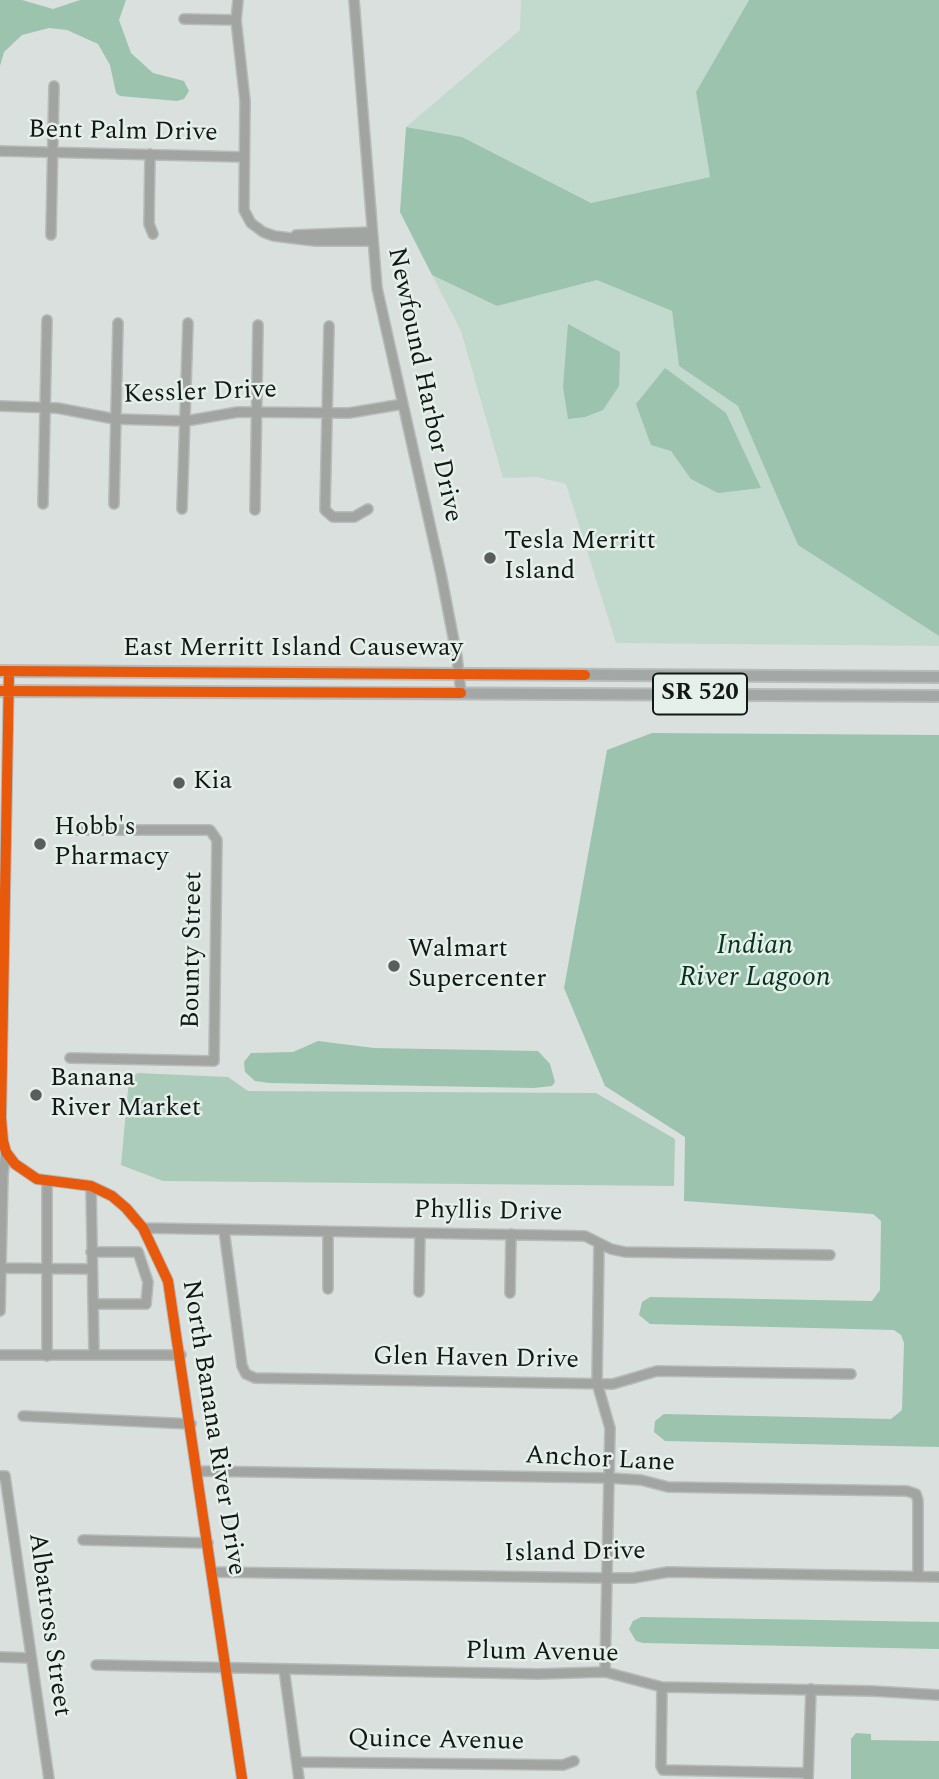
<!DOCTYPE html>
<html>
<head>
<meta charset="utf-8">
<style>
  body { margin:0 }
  canvas { display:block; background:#dae0dd }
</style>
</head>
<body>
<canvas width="939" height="1779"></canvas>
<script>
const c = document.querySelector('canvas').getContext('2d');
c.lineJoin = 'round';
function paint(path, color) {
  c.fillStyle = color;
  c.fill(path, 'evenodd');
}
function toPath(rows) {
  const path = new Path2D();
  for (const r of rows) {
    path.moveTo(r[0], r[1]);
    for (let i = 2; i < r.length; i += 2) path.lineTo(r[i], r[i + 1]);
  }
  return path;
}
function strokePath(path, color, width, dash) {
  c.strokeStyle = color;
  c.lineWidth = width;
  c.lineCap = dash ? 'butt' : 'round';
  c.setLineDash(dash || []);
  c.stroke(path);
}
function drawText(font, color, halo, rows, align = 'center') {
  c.font = font + ' Spectral,serif';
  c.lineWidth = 5;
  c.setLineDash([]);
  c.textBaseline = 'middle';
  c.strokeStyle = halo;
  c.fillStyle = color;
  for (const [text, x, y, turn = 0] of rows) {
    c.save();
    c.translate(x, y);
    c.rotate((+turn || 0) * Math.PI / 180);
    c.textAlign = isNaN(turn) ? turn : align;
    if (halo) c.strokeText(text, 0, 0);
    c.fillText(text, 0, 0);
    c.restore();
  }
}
const green = toPath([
  [521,0,749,0,696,92,710,177,591,203,462,137,406,127,520,30],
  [432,275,497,306,597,280,672,311,679,366,738,406,798,545,939,636,939,646,616,643,566,484,537,477,503,478,461,331]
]);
const forest = toPath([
  [138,1073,228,1077,248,1091,596,1093,675,1139,674,1186,163,1181,121,1165,129,1079]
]);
const water = toPath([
  [0,0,22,0,53,9,80,0,126,0,119,20,131,53,153,73,184,81,189,91,184,99,177,101,120,96,116,93,110,65,98,44,67,30,49,28,22,35,4,52,0,66],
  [749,0,939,0,939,636,798,545,738,406,679,366,672,311,597,280,497,306,432,275,400,212,406,127,462,137,591,203,710,177,696,92],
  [568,324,620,352,619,386,603,410,585,417,568,419,563,387],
  [665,368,726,413,761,488,718,493,691,479,671,451,651,445,636,404],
  [652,733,939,735,939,1447,665,1441,654,1432,655,1421,664,1414,891,1419,902,1410,904,1343,901,1335,894,1330,650,1324,639,1315,642,1302,650,1297,872,1301,880,1290,881,1221,873,1214,684,1201,685,1137,605,1086,564,988,607,750],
  [318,1041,374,1048,538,1051,550,1064,555,1082,552,1086,534,1088,269,1083,255,1081,245,1072,244,1062,251,1053,293,1052],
  [641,1617,939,1622,939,1649,643,1643,636,1641,629,1629,633,1621],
  [856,1733,871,1734,871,1740,939,1741,939,1779,851,1779,851,1739]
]);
const minor = toPath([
  [238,0,236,20,245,101,244,210,251,223,263,232,274,236,315,241,372,241],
  [354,0,377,288,441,574,457,657,461,693],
  [184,19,236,20],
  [0,151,244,157],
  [150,154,149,224,153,234],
  [51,235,54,86],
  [296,235,372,232],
  [329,326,325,510,333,517,354,517,368,509],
  [0,406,57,408,115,419,186,421,238,412,349,413,403,404],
  [43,504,47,320],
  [114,504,118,323],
  [182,509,188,323],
  [255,510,258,325],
  [9,671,1,1118,3,1141,6,1152,15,1164,37,1179,91,1186,112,1196,126,1208,143,1228,168,1281,242,1779],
  [70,1058,214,1061,217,840,210,830,73,830],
  [91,1186,94,1354],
  [143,1228,585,1236,611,1249,625,1252,830,1255],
  [224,1230,242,1366,246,1374,255,1378,613,1384,657,1371,851,1374],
  [599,1244,597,1383,610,1428,605,1672],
  [91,1252,138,1252,148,1282,146,1304,93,1304],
  [0,1268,91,1269],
  [328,1289,328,1232],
  [419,1292,420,1233],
  [510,1293,511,1234],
  [0,1311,3,1174,6,1152],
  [0,1355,181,1355],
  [47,1356,47,1182],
  [23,1416,191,1424],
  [198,1471,608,1478,641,1480,668,1487,907,1491,916,1494,918,1501,918,1577],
  [0,1476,5,1476,49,1779],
  [83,1540,208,1543],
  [212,1572,606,1578,633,1578,668,1572,939,1577],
  [0,1657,31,1658],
  [96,1665,538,1674,605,1672,662,1687,872,1691,939,1695],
  [284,1669,299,1779],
  [662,1687,661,1766,663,1770,808,1773],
  [297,1762,563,1765,574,1761],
  [808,1778,811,1689]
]);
const major = toPath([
  [0,671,939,677],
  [0,691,939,696]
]);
const cycleway = toPath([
  [0,671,585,675],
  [9,671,1,1118,3,1141,6,1152,15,1164,37,1179,91,1186,112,1196,126,1208,143,1228,168,1281,242,1779],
  [0,691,461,693]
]);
const markers = [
  [490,558,7,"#595d5b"],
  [179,783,7,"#595d5b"],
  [40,844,7,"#595d5b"],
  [394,966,7,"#595d5b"],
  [36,1095,7,"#595d5b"]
];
const shields = [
  [700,694,94]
];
const shieldNames = [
  ["SR 520",700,694]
];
const streetNames = [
  ["Bent Palm Drive",123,133,1],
  ["Newfound Harbor Drive",423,385,78],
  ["Kessler Drive",200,394,-2],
  ["East Merritt Island Causeway",293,650],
  ["Bounty Street",194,950,-89],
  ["Phyllis Drive",488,1213,1],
  ["Glen Haven Drive",476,1360,1],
  ["North Banana River Drive",212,1428,81],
  ["Anchor Lane",600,1461,3],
  ["Island Drive",575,1554,-1],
  ["Albatross Street",48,1625,82],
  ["Plum Avenue",542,1654,1],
  ["Quince Avenue",436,1742,1]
];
const poiNames = [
  ["Tesla Merritt",504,543],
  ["Island",504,573],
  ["Kia",193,783],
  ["Hobb's",54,829],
  ["Pharmacy",54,859],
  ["Walmart",408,951],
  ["Supercenter",408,981],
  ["Banana",50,1080],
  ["River Market",50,1110]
];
const waterNames = [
  ["Indian",755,948],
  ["River Lagoon",755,980]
];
paint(green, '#c2dacd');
paint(forest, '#acccbb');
paint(water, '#9cc3ae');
strokePath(minor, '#b7bbb9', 12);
strokePath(major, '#b7bbb9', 14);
strokePath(minor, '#a2a4a2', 9);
strokePath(major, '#a3a7a5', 10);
strokePath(cycleway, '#e8590c', 10);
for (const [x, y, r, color] of markers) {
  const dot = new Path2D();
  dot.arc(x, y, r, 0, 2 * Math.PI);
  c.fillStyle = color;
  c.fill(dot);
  strokePath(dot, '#e4f0e9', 2.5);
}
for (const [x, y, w] of shields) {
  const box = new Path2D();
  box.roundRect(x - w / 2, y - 20.5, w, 41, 5);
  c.fillStyle = '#e4f0e9';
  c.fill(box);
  strokePath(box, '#131715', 2);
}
drawText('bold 24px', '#131715', null, shieldNames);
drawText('26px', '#131715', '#e4f0e9', streetNames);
drawText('26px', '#131715', '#e4f0e9', poiNames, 'left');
drawText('italic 28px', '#043320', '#e4f0e9', waterNames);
</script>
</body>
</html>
